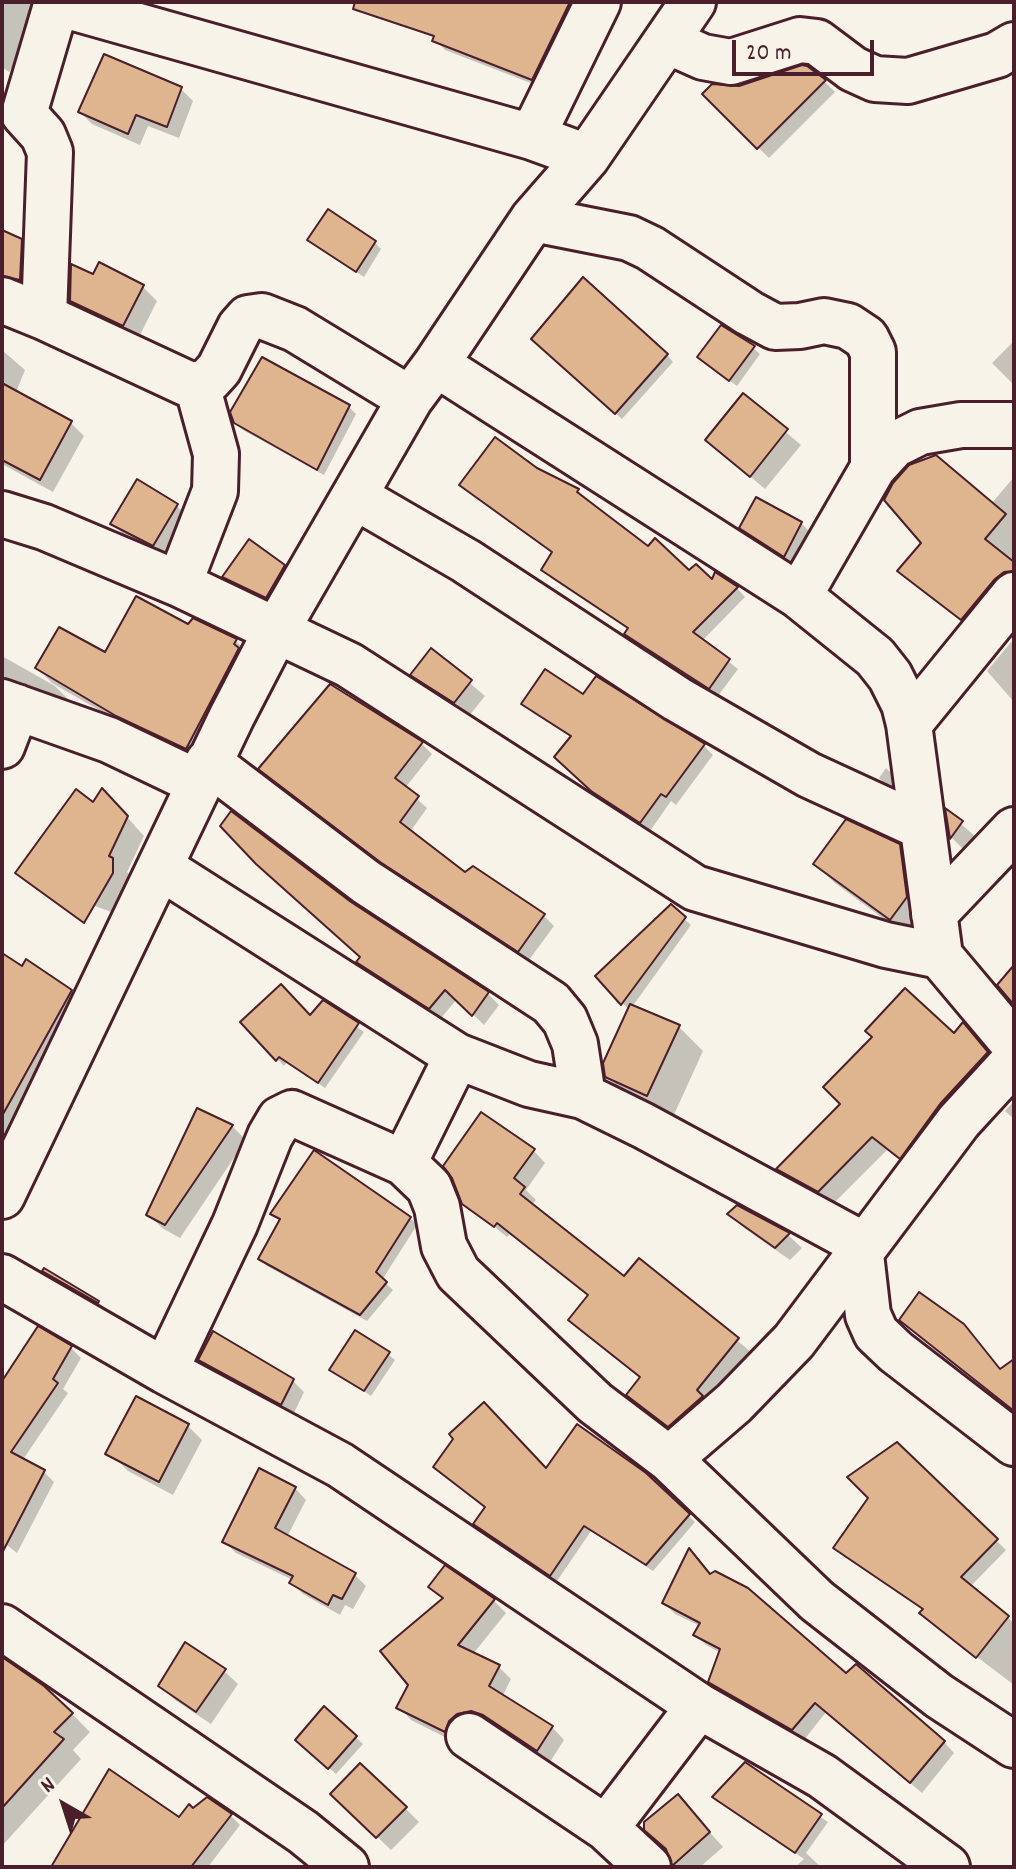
<!DOCTYPE html>
<html>
<head>
<meta charset="utf-8">
<style>
  body { margin:0 }
  #map { position:relative; width:1016px; height:1869px; overflow:hidden; background:#f7f3e8; font-family:Dekko,sans-serif }
  canvas { display:block }
  .frame { position:absolute; inset:0; border:4px solid #4a1f2b; pointer-events:none }
  .north { position:absolute; left:24px; top:1765px; width:80px; height:80px; -webkit-text-stroke:6px #f7f3e8; paint-order:stroke; rotate:321deg; font-size:22px; font-weight:700; line-height:32px; text-align:center; color:#4a1f2b }
  .north::after { content:''; display:block; margin:auto; width:28px; height:36px; background:#4a1f2b; clip-path:polygon(50% 0,100% 100%,50% 72%,0 100%) }
  .scale { position:absolute; left:732px; top:40px; width:142px; height:36px; box-sizing:border-box; border:4px solid #4a1f2b; border-top:0; padding-left:10px; font-size:24px; line-height:28px; white-space:nowrap; color:#4a1f2b; -webkit-text-stroke:6px #f7f3e8; paint-order:stroke }
</style>
</head>
<body>
<div id="map">
<canvas width="1016" height="1869"></canvas>
<div class="frame"></div>
<div class="north">N</div>
<div class="scale">20 m</div>
</div>
<script>
const c = document.querySelector('canvas').getContext('2d');
c.lineJoin = 'round';
function paint(path, color) {
  c.fillStyle = color;
  c.fill(path, 'evenodd');
}
function toPath(rows) {
  const path = new Path2D();
  for (const r of rows) {
    path.moveTo(r[0], r[1]);
    for (let i = 2; i < r.length; i += 2) path.lineTo(r[i], r[i + 1]);
  }
  return path;
}
function strokePath(path, color, width, dash) {
  c.strokeStyle = color;
  c.lineWidth = width;
  c.lineCap = dash ? 'butt' : 'round';
  c.setLineDash(dash || []);
  c.stroke(path);
}
const shadow = toPath([
  [2,2,47,2,37,29,9,72,2,67],
  [454,2,583,2,541,87,445,50,437,41],
  [824,81,835,92,769,158,704,94,739,88],
  [181,89,193,101,179,138,148,126,140,145,92,124,80,112],
  [2,232,21,241,35,255,34,293,2,291],
  [375,243,381,249,364,277,317,246],
  [94,277,143,287,157,301,138,339,86,315,72,301],
  [1014,341,1014,385,992,363],
  [540,346,667,355,673,362,622,419],
  [753,348,760,354,737,386,706,364],
  [2,350,25,370,16,392,71,423,84,436,53,492,2,464],
  [743,396,801,445,765,489,707,440],
  [349,407,356,414,324,475,243,430,235,422],
  [536,469,577,490,648,549,690,573,737,588,745,597,702,641,738,669,718,696,635,643,626,634,629,630,552,579,543,570,553,553,470,493],
  [1014,477,1014,575,973,629,900,571,991,504],
  [138,482,177,506,191,520,167,558,126,537,112,523],
  [801,523,815,537,798,569,756,542,742,528],
  [284,566,291,573,273,603,231,583,225,577],
  [193,621,236,641,248,653,199,760,130,728,52,683,37,668,106,654,189,627],
  [1011,642,1014,645,1014,702,987,671],
  [432,651,485,696,469,716,427,689,413,675],
  [2,656,55,686,69,700,67,704,2,691],
  [336,689,422,744,432,754,405,788,427,808,410,832,466,875,473,868,544,916,554,926,529,960,393,871,270,778],
  [584,697,703,745,713,755,676,805,671,801,650,831,603,800,557,757,572,738,533,713,524,704],
  [886,768,909,790,898,798,879,778],
  [94,805,119,808,144,836,127,872,136,881,117,914,39,886],
  [948,813,982,842,971,857,952,838],
  [899,846,919,866,926,918,911,939,835,883,815,864],
  [350,904,488,994,499,1005,484,1025,457,999,441,1018,369,972,358,962,362,957],
  [671,907,691,925,632,1007,679,1027,703,1051,672,1119,632,1101,607,1076,629,1010,598,977],
  [2,955,23,969,71,991,85,1005,2,1158],
  [323,1003,364,1032,325,1088,287,1062,284,1066,243,1022,310,1018],
  [954,1036,977,1039,1001,1067,914,1171,887,1150,833,1204,792,1183,779,1169,843,1104,875,1037],
  [1014,1101,1014,1119,1005,1111],
  [198,1110,232,1126,246,1140,180,1238,162,1228,148,1214],
  [534,1151,545,1163,526,1190,536,1200,531,1206,625,1279,639,1261,750,1351,681,1438,629,1395,642,1378,570,1320,589,1296,510,1234,507,1237,464,1202],
  [737,1207,788,1235,802,1248,790,1260,744,1228,730,1214],
  [273,1214,410,1218,417,1225,382,1280,393,1290,367,1321,267,1266,260,1259,281,1222],
  [45,1271,98,1302,111,1315,59,1285],
  [38,1329,71,1348,81,1358,63,1389,68,1393,22,1461,44,1472,54,1482,17,1553,2,1541,2,1385],
  [388,1354,395,1360,371,1396,332,1369],
  [200,1360,293,1381,304,1392,293,1415,212,1371],
  [136,1399,188,1426,202,1440,173,1495,128,1471,113,1456],
  [897,1444,1006,1550,970,1587,1014,1623,1014,1685,931,1622,924,1610,845,1557,836,1548,870,1498],
  [644,1474,695,1522,653,1571,591,1531,557,1581,476,1524],
  [295,1488,306,1500,287,1537,354,1574,366,1586,353,1609,345,1605,340,1615,303,1594,292,1583,293,1580,236,1553,224,1541],
  [445,1568,494,1601,506,1613,473,1654,498,1666,511,1679,502,1697,552,1727,564,1740,550,1762,497,1727,485,1723,457,1743,411,1720,399,1707,444,1600,430,1587],
  [711,1576,846,1676,944,1742,954,1753,922,1793,826,1712,804,1740,722,1693,711,1682,721,1653,706,1645,696,1635,700,1626,675,1614,664,1603],
  [2,1660,72,1714,90,1732,73,1750,81,1759,2,1846],
  [224,1671,238,1684,211,1724,175,1700,161,1686],
  [324,1709,363,1744,336,1774,304,1746],
  [745,1765,828,1822,806,1853,821,1867,795,1867,804,1859,715,1797],
  [333,1794,405,1808,419,1822,391,1850],
  [677,1796,723,1847,700,1867,676,1867,668,1850,643,1826],
  [194,1810,230,1815,240,1825,208,1867,54,1867,180,1820]
]);
const building = toPath([
  [355,2,570,2,532,80,432,41,434,36,353,9,355,2],
  [104,54,182,87,167,127,136,115,128,134,78,112,104,54],
  [802,65,807,66,826,80,757,149,702,94,712,84,739,86,802,65],
  [328,209,376,241,356,272,307,240,328,209],
  [2,230,22,239,20,280,2,276,2,230],
  [99,262,144,285,123,326,70,301,71,264,93,274,99,262],
  [583,277,668,354,615,414,531,339,583,277],
  [721,325,755,346,729,381,697,357,721,325],
  [262,357,350,405,317,470,234,423,230,412,262,357],
  [2,383,72,421,40,480,2,460,2,383],
  [743,393,788,429,750,477,705,440,743,393],
  [495,437,537,468,579,489,577,492,648,546,655,538,689,570,696,564,712,579,715,572,738,587,693,632,730,659,709,689,624,634,628,628,541,570,552,552,459,485,495,437],
  [936,455,1006,514,985,539,1014,562,1014,571,1004,572,995,579,961,620,897,571,921,543,884,500,893,483,909,465,936,455],
  [137,479,178,504,153,546,110,524,137,479],
  [756,497,802,522,784,557,739,528,756,497],
  [249,539,285,565,266,598,222,577,249,539],
  [136,596,188,624,193,618,237,639,234,644,239,648,186,749,116,716,35,668,59,627,105,652,136,596],
  [431,648,472,680,454,703,410,675,431,648],
  [545,669,583,694,596,676,705,744,666,797,661,794,640,823,591,791,554,757,571,736,521,704,545,669],
  [330,684,423,742,395,778,419,796,400,822,465,872,473,866,545,914,518,952,380,862,258,769,330,684],
  [102,788,128,816,109,856,113,858,113,873,84,923,15,873,76,789,93,802,102,788],
  [945,808,963,821,950,839,945,808],
  [231,811,351,902,489,992,472,1016,445,990,429,1009,356,962,360,957,256,864,220,826,231,811],
  [846,819,900,844,907,897,890,920,813,864,846,819],
  [671,904,686,917,621,1005,595,976,671,904],
  [2,953,22,966,26,959,72,990,2,1116,2,953],
  [1014,965,1014,1005,997,985,1014,965],
  [281,984,310,1015,323,1000,359,1023,318,1083,279,1057,276,1061,240,1022,281,984],
  [905,988,954,1033,963,1022,988,1052,940,1104,900,1159,872,1137,818,1192,776,1169,840,1104,823,1087,872,1037,865,1031,905,988],
  [630,1004,680,1025,647,1096,605,1077,603,1063,630,1004],
  [197,1108,233,1125,165,1225,146,1215,197,1108],
  [481,1112,535,1149,514,1178,525,1187,520,1194,624,1276,639,1258,739,1338,697,1390,703,1396,668,1427,626,1395,640,1377,568,1320,588,1295,497,1223,494,1227,462,1204,452,1178,443,1166,481,1112],
  [314,1150,411,1217,376,1272,387,1282,360,1315,258,1259,280,1219,270,1214,314,1150],
  [737,1205,790,1233,775,1248,727,1214,737,1205],
  [44,1268,99,1301,98,1303,42,1271,44,1268],
  [919,1292,964,1324,1000,1369,1014,1359,1014,1411,899,1320,919,1292],
  [38,1326,72,1346,53,1379,58,1383,11,1452,45,1470,2,1553,2,1381,38,1326],
  [355,1330,390,1352,364,1391,329,1370,355,1330],
  [213,1331,294,1379,281,1405,198,1360,213,1331],
  [136,1396,189,1424,159,1482,105,1454,136,1396],
  [484,1402,546,1468,577,1424,646,1473,690,1514,646,1565,584,1526,550,1576,473,1524,485,1507,433,1467,453,1439,449,1434,484,1402],
  [897,1442,998,1539,961,1577,1009,1616,976,1658,919,1613,923,1609,833,1548,868,1498,847,1477,897,1442],
  [259,1468,296,1487,275,1528,356,1573,342,1599,333,1595,328,1605,289,1583,293,1576,222,1542,259,1468],
  [689,1548,710,1574,715,1571,748,1588,846,1673,856,1664,945,1741,910,1783,815,1703,792,1730,708,1682,720,1649,693,1635,700,1623,662,1603,689,1548],
  [445,1565,495,1599,458,1645,500,1665,489,1686,553,1726,537,1751,483,1715,471,1711,457,1714,449,1721,445,1732,396,1708,408,1685,380,1651,443,1598,428,1587,445,1565],
  [185,1642,226,1669,196,1712,158,1686,185,1642],
  [2,1657,44,1686,73,1713,54,1732,64,1739,2,1808,2,1657],
  [324,1706,357,1736,328,1769,295,1740,324,1706],
  [745,1762,822,1814,795,1853,712,1797,745,1762],
  [360,1763,407,1807,376,1838,330,1794,360,1763],
  [109,1769,179,1817,189,1804,193,1808,207,1797,232,1814,191,1867,51,1867,109,1769],
  [678,1794,710,1832,672,1866,666,1849,644,1830,644,1822,678,1794]
]);
const street = toPath([
  [57,3,532,137,587,157],
  [667,41,703,57,731,62,800,40,817,42,853,69,875,79,908,81,997,55,1014,45],
  [532,137,598,2],
  [533,219,629,238,650,248,749,313,775,327,800,326,824,321,848,326,866,338,873,352,873,468],
  [2,300,44,317,186,383,197,385,209,380,219,369,240,327,248,318,262,316,295,329,410,399],
  [44,317,50,152,43,135,24,114,57,2],
  [436,364,799,596,875,657,890,676,904,704,909,724,940,956],
  [354,496,466,561,677,699,809,775,922,827],
  [2,514,44,527,179,584,349,665,695,888,886,945,940,956,1014,1044],
  [179,584,215,491,216,454,197,385],
  [799,596,873,468,894,445,920,432,961,425,1014,425],
  [2,702,109,740,199,783],
  [909,724,1014,595],
  [2,746,17,707],
  [208,762,366,882,551,1003,565,1020,575,1044,583,1096],
  [160,867,457,1056,404,1163,429,1187,437,1207,444,1246,458,1273,595,1403,669,1459,817,1601,939,1696,1014,1745],
  [934,914,1014,830],
  [457,1056,529,1084,583,1096,644,1126,849,1237,861,1254,868,1315,876,1333,896,1352,1014,1443],
  [2,1196,232,716,276,631,376,458,410,399,436,364,533,219,587,157,693,2],
  [2,1277,165,1371,340,1465,699,1706,822,1776,947,1867],
  [165,1371,235,1224,270,1136,280,1119,292,1113,404,1163],
  [669,1459,734,1403,794,1341,959,1121,1014,1061],
  [2,1627,303,1832,346,1867],
  [469,1736,606,1828,648,1867],
  [606,1828,699,1706]
]);
paint(shadow, '#0003');
paint(building, '#dfb590');
strokePath(building, '#4a1f2b', 2);
strokePath(street, '#4a1f2b', 50);
strokePath(street, '#f7f3e8', 44);
</script>
</body>
</html>
